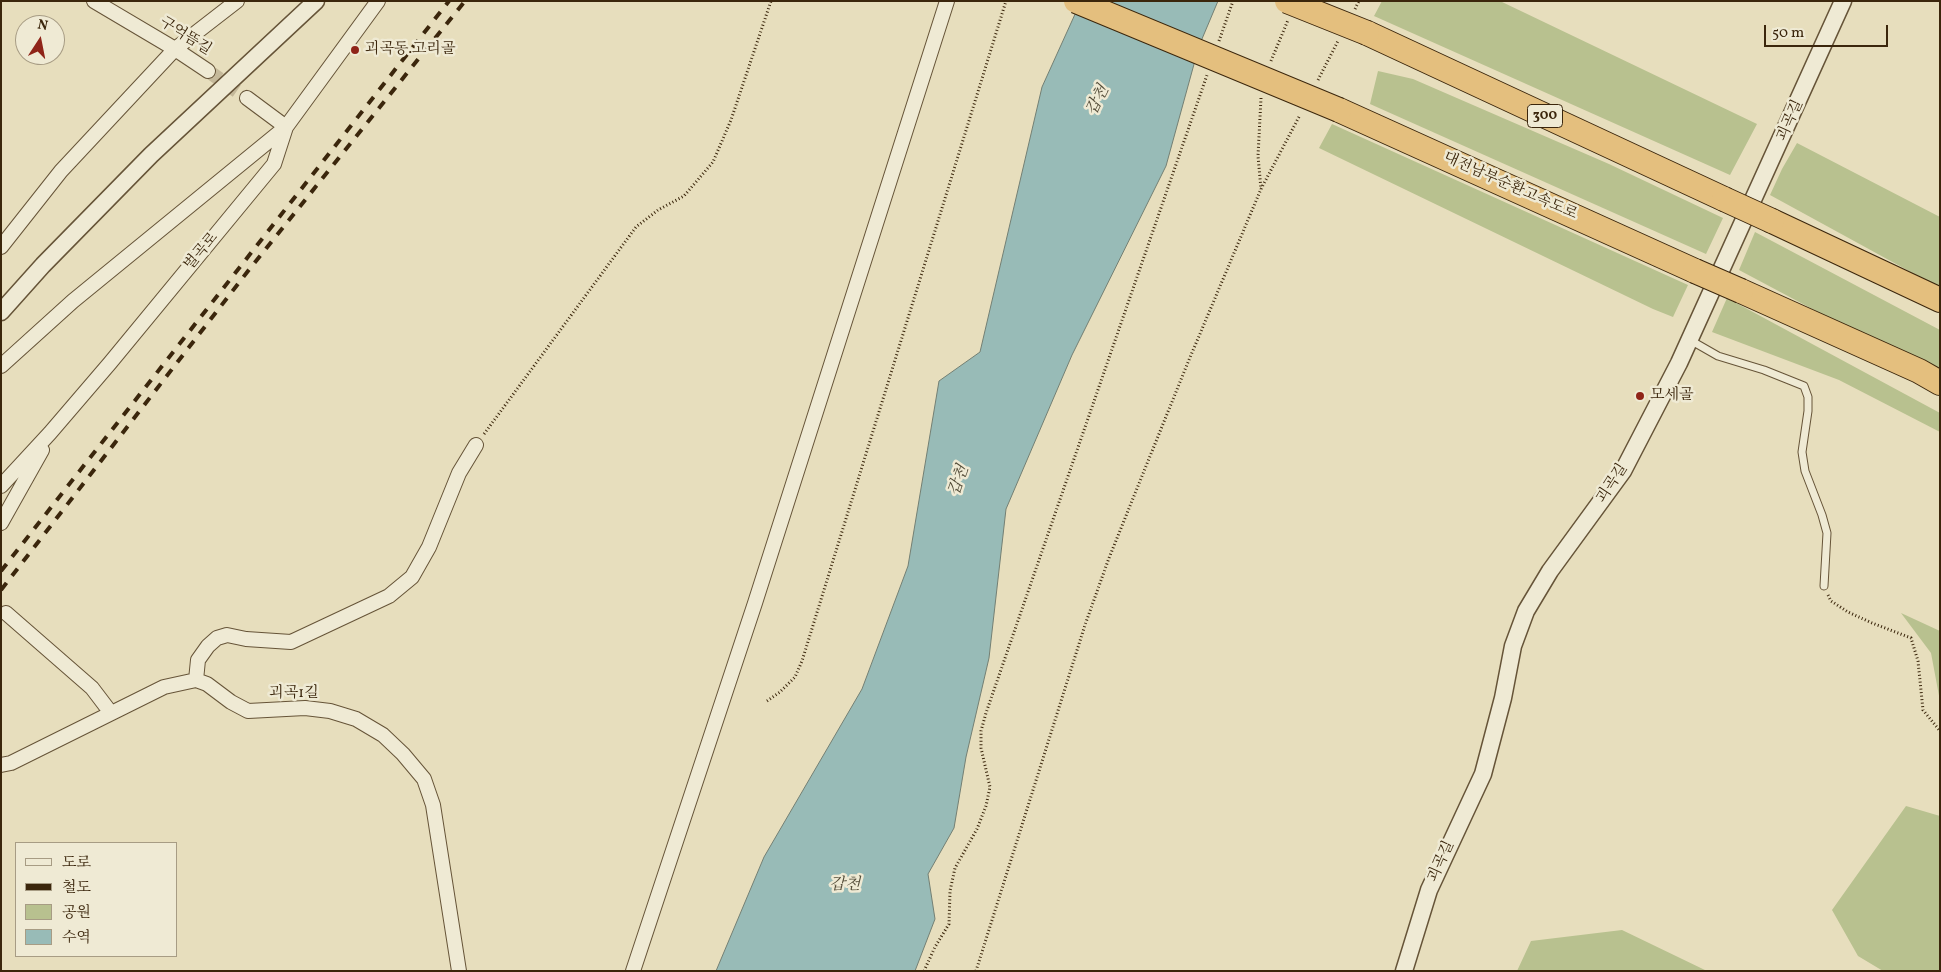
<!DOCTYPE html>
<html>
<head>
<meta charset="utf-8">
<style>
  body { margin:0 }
  #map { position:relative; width:1941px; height:972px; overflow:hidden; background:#e7debd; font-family:Vollkorn,"Noto Serif KR",serif }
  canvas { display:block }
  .frame { position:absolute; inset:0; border:2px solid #3b260c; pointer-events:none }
  .legend { position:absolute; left:15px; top:842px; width:162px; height:115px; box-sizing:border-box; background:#efead4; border:1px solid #a79c84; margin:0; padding:6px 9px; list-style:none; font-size:15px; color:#3b260c }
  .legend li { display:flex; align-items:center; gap:10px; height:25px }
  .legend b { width:25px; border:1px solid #a79c84 }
  .north { position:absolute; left:15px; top:15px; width:50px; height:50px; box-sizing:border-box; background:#efead4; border:1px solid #a79c84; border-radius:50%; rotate:11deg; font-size:14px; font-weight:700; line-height:20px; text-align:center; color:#3b260c }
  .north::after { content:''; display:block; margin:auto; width:18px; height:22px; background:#8f2418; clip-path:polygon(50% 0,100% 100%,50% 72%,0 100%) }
  .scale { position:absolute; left:1764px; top:25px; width:124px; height:22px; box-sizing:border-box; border:2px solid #3b260c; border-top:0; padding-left:6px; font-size:15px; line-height:18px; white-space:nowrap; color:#3b260c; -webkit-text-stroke:4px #efead4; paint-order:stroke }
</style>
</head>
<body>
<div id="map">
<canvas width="1941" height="972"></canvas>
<div class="frame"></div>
<ul class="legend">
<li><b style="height:6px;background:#efead4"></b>도로</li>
<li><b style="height:6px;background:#3b260c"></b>철도</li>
<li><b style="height:14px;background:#b8c18f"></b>공원</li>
<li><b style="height:14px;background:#98bbb7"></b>수역</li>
</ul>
<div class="north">N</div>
<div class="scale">50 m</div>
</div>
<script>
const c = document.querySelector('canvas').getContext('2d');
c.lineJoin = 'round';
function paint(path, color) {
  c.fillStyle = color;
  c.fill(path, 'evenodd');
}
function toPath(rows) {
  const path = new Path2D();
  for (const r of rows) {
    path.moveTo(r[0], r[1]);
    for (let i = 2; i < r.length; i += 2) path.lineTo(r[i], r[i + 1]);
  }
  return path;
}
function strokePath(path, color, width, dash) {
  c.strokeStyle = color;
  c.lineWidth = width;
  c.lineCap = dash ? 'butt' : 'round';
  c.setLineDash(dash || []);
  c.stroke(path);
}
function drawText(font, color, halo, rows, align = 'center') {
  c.font = font + ' Vollkorn,"Noto Serif KR",serif';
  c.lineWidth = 5;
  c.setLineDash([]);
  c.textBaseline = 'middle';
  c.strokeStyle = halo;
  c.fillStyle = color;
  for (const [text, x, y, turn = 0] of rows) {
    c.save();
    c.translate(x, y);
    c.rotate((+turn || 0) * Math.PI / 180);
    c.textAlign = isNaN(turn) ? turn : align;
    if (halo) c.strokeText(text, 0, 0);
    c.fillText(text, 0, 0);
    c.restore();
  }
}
const green = toPath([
  [1382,1,1500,1,1757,124,1730,175,1374,16],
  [1378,71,1413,79,1609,164,1723,218,1706,254,1370,104],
  [1332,124,1688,285,1673,317,1653,309,1319,148],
  [1797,143,1940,217,1940,288,1770,195,1782,169],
  [1755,232,1940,330,1940,377,1739,270],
  [1727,298,1940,413,1940,432,1839,380,1712,332],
  [1901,613,1940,631,1940,701,1931,653],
  [1906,806,1940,816,1940,971,1883,971,1858,956,1832,910],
  [1622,930,1707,971,1517,971,1531,941]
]);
const water = toPath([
  [1081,1,1218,1,1199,46,1166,166,1072,355,1006,509,989,658,966,757,954,828,928,874,935,919,915,971,716,971,764,857,862,689,908,566,939,381,980,352,1042,87,1081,1]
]);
const minorTunnel = toPath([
  [208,71,247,98]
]);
const path = toPath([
  [1355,9,1359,1],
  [1219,41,1233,1],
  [1271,61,1288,20],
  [1318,80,1338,41],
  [1261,98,1258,156,1261,189],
  [484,434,636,227,658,210,684,196,713,162,731,120,771,1],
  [1828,595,1831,601,1848,612,1872,623,1911,638,1918,661,1923,710,1940,731],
  [767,701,780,692,795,677,802,661,1006,1],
  [924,971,935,947,949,924,950,891,955,868,977,829,986,806,990,787,981,748,981,731,986,713,1207,75],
  [976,971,1085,625,1109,558,1186,367,1261,189,1300,115]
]);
const service = toPath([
  [1690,340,1718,356,1764,370,1804,386,1808,397,1808,411,1802,452,1805,471,1822,515,1827,533,1824,586]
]);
const minor = toPath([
  [94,1,175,49,208,71],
  [247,98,286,127],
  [1,247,61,171,175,49,237,1],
  [1,366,73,301,286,127],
  [1,486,50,433,110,363,274,164,286,127,378,1],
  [1,523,42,450],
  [6,613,92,688,111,713],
  [196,680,198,660,208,646,217,638,227,635,246,639,291,642,389,596,412,577,429,547,459,473,476,445],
  [1,765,11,763,164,687,196,680,207,684,231,702,248,711,305,708,330,711,356,719,383,735,403,754,424,779,433,805,459,971],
  [633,971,755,603,947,1]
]);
const tertiary = toPath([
  [1,312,43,265,151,155,316,1],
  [1404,971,1429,890,1483,774,1503,698,1513,646,1526,611,1550,571,1623,471,1679,363,1843,1]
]);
const motorway = toPath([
  [1367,33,1724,199],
  [1339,110,1695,271],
  [1772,221,1940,300],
  [1741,291,1919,371,1940,383]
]);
const rail = toPath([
  [1,571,449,1],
  [1,590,248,271,465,1]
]);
const motorwayBridge = toPath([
  [1076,1,1339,110],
  [1287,1,1367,33],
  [1724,199,1772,221],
  [1695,271,1741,291]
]);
const markers = [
  [355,50,5,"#8f2418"],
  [1640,396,5,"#8f2418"]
];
const shields = [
  [1545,116,35]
];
const shieldNames = [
  ["300",1545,116]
];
const streetNames = [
  ["구억뜸길",185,37,32],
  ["괴곡길",1791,121,-66],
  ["대전남부순환고속도로",1510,187,24],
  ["벌곡로",202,252,-50],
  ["괴곡길",1613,484,-57],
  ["괴곡1길",294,694],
  ["괴곡길",1442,862,-66]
];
const poiNames = [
  ["괴곡동.고리골",365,50],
  ["모세골",1650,396]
];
const waterNames = [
  ["갑천",1099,101,-63],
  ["갑천",960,481,-70],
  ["갑천",845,886]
];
paint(green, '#b8c18f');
paint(water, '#98bbb7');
strokePath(water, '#737f73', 1);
strokePath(minorTunnel, '#c5b99a', 14, [14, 7]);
strokePath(service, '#665438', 9);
strokePath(minor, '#665438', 16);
strokePath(tertiary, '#665438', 19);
strokePath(motorway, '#3b260c', 26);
strokePath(path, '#3b260c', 3, [1, 2.5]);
strokePath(service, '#efead4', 7);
strokePath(minor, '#efead4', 14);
strokePath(tertiary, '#efead4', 16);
strokePath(motorway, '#e4bf7e', 24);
strokePath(rail, '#3b260c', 4, [9, 9]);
strokePath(motorwayBridge, '#3b260c', 26, []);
strokePath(motorwayBridge, '#e4bf7e', 24);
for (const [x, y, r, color] of markers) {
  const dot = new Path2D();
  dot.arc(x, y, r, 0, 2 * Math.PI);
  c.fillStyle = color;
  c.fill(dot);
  strokePath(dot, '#efead4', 2);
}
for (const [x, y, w] of shields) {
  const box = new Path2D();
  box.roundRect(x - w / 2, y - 11.5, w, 23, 4);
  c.fillStyle = '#efead4';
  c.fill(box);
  strokePath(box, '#3b260c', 1);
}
drawText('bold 14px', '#3b260c', null, shieldNames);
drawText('15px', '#3b260c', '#efead4', streetNames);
drawText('15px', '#3b260c', '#efead4', poiNames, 'left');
drawText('italic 16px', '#524b37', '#efead4', waterNames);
</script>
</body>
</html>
